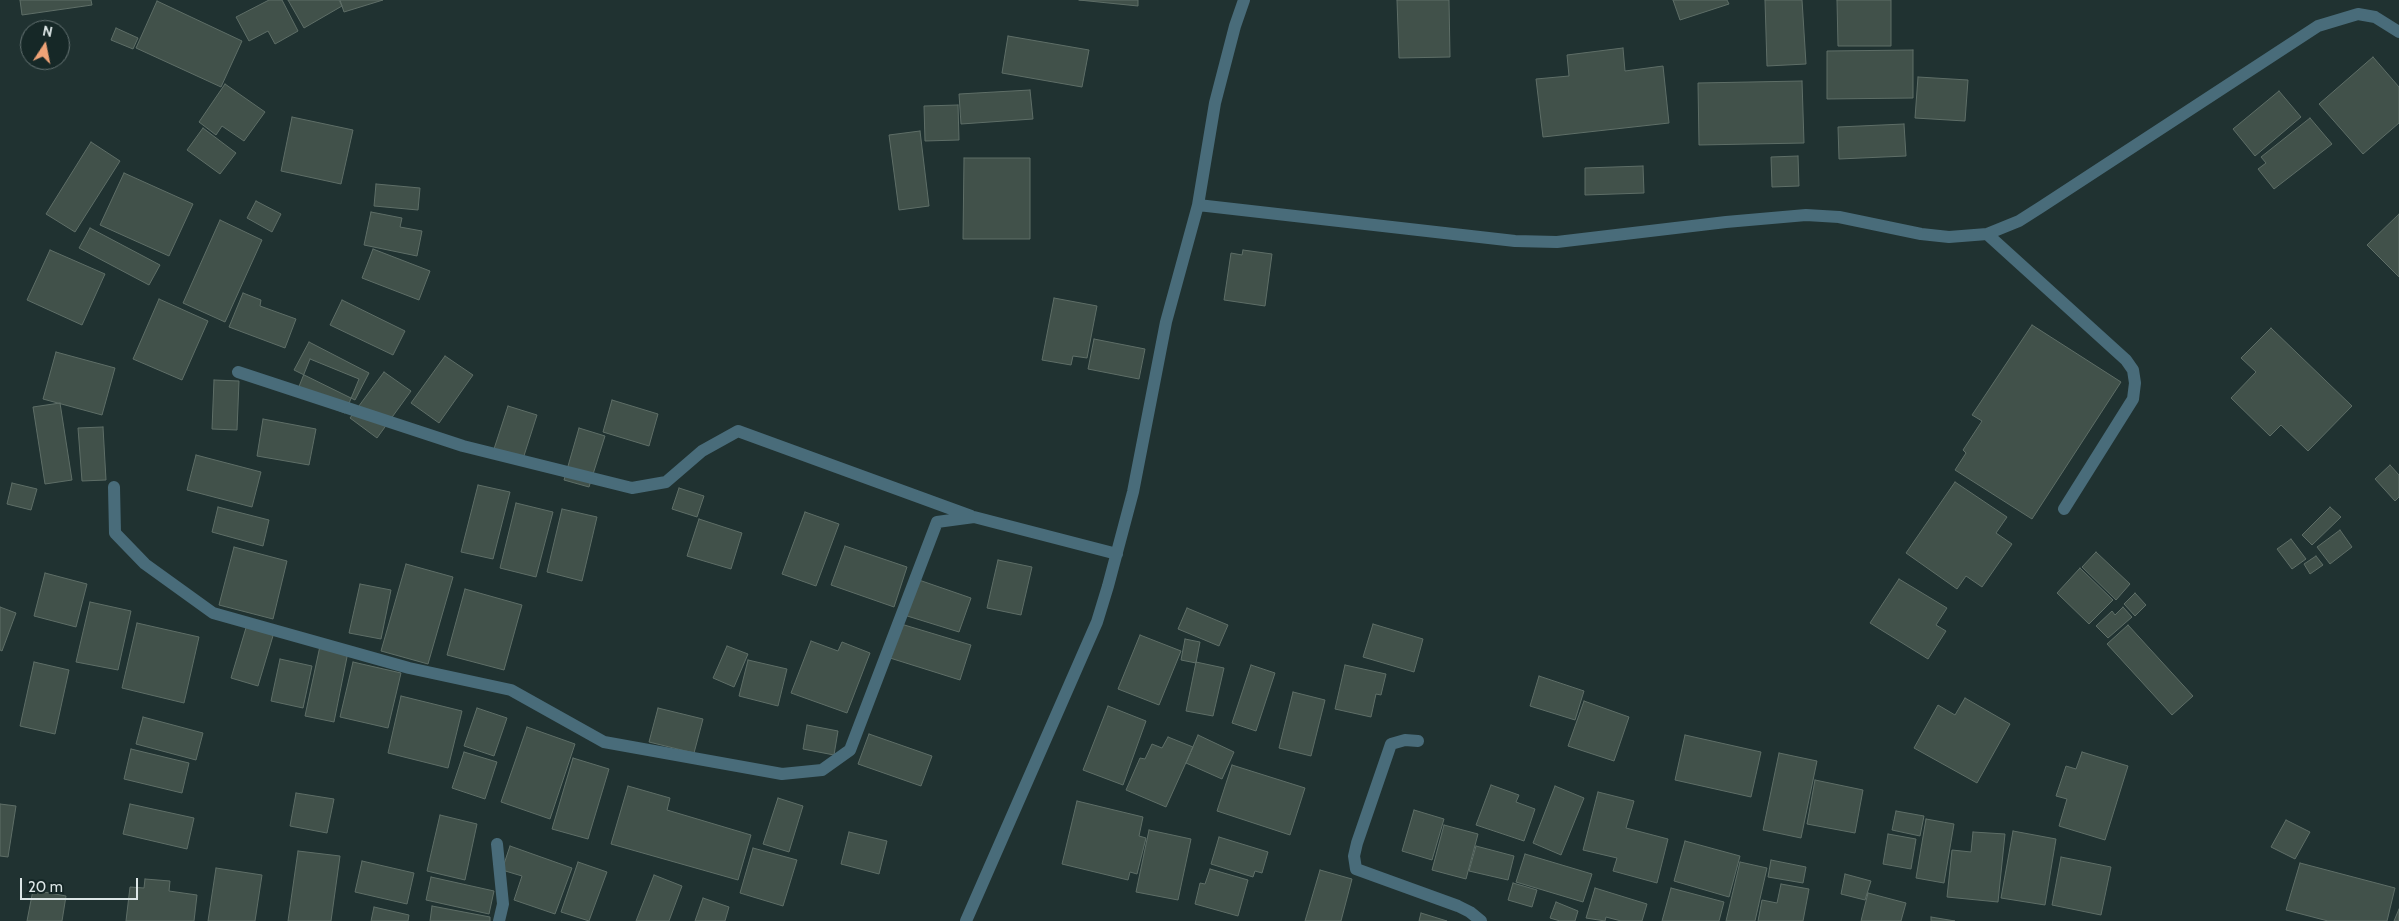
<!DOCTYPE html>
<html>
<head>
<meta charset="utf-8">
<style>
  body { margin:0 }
  #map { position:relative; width:2399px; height:921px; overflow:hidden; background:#203231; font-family:Cabin,sans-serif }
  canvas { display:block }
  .north { position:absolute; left:20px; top:20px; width:50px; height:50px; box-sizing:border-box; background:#162827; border:1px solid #667474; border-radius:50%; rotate:11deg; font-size:14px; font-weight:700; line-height:20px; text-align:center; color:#dde7e7 }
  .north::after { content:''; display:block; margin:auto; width:18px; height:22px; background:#efa377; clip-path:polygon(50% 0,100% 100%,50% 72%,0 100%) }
  .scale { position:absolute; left:20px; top:878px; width:118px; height:22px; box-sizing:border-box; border:2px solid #dde7e7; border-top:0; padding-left:6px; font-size:15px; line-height:18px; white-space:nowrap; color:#dde7e7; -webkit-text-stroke:4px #162827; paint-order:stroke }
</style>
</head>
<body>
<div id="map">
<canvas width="2399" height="921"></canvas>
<div class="north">N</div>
<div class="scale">20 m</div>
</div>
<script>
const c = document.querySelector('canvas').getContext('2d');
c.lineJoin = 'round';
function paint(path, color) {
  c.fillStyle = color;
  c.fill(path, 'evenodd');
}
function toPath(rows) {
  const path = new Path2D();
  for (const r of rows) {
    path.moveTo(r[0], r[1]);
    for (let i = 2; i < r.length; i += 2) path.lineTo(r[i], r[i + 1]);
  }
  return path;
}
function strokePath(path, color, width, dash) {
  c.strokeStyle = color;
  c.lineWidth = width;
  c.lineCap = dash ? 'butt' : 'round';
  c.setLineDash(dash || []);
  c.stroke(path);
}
const building = toPath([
  [20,0,91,0,92,5,22,15,20,0],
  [269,0,282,0,298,31,275,44,268,31,249,41,236,17,269,0],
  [288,0,339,0,342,6,304,28,288,0],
  [340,0,383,0,344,12,340,0],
  [1079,0,1138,0,1138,6,1079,0],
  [1397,0,1449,0,1450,57,1399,58,1397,0],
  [1673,0,1727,0,1729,4,1680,20,1673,0],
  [1765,0,1802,0,1806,64,1767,66,1765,0],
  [1837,0,1891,0,1891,46,1838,46,1837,0],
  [157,1,242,41,221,87,136,48,157,1],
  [116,28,138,38,133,49,111,40,116,28],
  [1008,36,1089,50,1082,87,1002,73,1008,36],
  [1623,48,1625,71,1663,66,1669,123,1543,137,1536,79,1569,76,1567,55,1623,48],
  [1913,50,1913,98,1827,99,1827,51,1913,50],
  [2373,57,2399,87,2399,123,2363,154,2319,104,2373,57],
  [1918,77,1968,80,1965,121,1915,118,1918,77],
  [1802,81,1804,143,1699,145,1698,83,1802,81],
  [225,84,265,112,244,141,222,126,216,135,199,122,225,84],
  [1030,90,1033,119,961,124,959,94,1030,90],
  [2279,91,2301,117,2255,156,2233,129,2279,91],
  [958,105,959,140,925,141,924,106,958,105],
  [292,117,353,130,341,184,281,171,292,117],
  [2310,118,2332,144,2274,189,2258,169,2266,163,2261,157,2310,118],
  [1904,124,1906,156,1839,159,1838,127,1904,124],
  [203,128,236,153,220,174,187,150,203,128],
  [920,131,929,206,899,210,889,135,920,131],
  [91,142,120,161,75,232,46,214,91,142],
  [1798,156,1799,186,1772,187,1771,157,1798,156],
  [964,158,1030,158,1030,239,963,239,964,158],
  [1643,166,1644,193,1585,195,1585,168,1643,166],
  [124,173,193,204,169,256,100,225,124,173],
  [376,184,420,188,418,210,374,206,376,184],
  [256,201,281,214,272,232,247,218,256,201],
  [371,212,402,218,400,227,422,231,417,256,364,245,371,212],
  [2399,214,2399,277,2367,245,2399,214],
  [220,220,262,240,225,322,183,303,220,220],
  [90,228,160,265,149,285,79,248,90,228],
  [373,249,430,271,419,300,362,278,373,249],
  [50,250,105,274,82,325,27,300,50,250],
  [1243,250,1272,254,1265,306,1224,300,1231,253,1242,255,1243,250],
  [243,293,261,300,260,306,296,319,285,348,229,327,243,293],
  [1054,298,1097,306,1087,358,1073,356,1071,365,1042,360,1054,298],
  [159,299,208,321,182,380,133,359,159,299],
  [342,300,405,331,393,355,330,325,342,300],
  [2032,325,2121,382,2032,519,1955,470,1966,453,1963,450,1982,421,1972,415,2032,325],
  [2271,328,2352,406,2308,451,2281,425,2270,436,2231,398,2256,372,2241,358,2271,328],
  [1094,339,1145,349,1139,379,1088,369,1094,339],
  [309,342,369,373,355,400,294,370,309,342],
  [56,352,115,368,102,415,43,399,56,352],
  [445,356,473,375,439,423,411,403,445,356],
  [310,359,359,379,345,413,296,394,310,359],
  [384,372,411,391,377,438,350,418,384,372],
  [214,380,239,381,237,430,212,429,214,380],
  [612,400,658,414,649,446,603,432,612,400],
  [60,403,72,480,45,484,33,407,60,403],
  [508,406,537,415,522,462,493,452,508,406],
  [263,419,316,429,309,465,257,456,263,419],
  [103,427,106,480,82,481,78,428,103,427],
  [579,428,605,436,589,487,564,480,579,428],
  [196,455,261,472,252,507,187,490,196,455],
  [2390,465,2399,475,2399,497,2395,501,2375,479,2390,465],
  [1955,482,2007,517,1996,533,2012,544,1982,587,1966,576,1957,589,1906,553,1955,482],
  [12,483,37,489,31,510,7,504,12,483],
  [478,485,510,492,493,559,461,552,478,485],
  [679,488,704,496,697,517,672,509,679,488],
  [516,503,553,512,536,577,500,568,516,503],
  [218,507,269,520,263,546,212,532,218,507],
  [2330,507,2341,517,2312,545,2302,535,2330,507],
  [562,509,597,517,582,581,547,572,562,509],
  [805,512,839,524,816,586,782,574,805,512],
  [699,519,742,533,731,569,687,556,699,519],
  [2340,530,2352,547,2330,564,2317,547,2340,530],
  [2291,539,2306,559,2292,569,2277,549,2291,539],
  [845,546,907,567,894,607,831,585,845,546],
  [234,547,287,561,273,619,219,605,234,547],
  [2096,552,2130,584,2116,600,2082,567,2096,552],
  [2316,556,2323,565,2310,574,2304,564,2316,556],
  [998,560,1032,567,1021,615,987,608,998,560],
  [406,564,453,577,428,664,381,651,406,564],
  [2080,568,2113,600,2089,624,2057,593,2080,568],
  [45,573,87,584,76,627,34,616,45,573],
  [916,579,971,598,959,632,904,615,916,579],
  [1899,579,1947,608,1936,625,1946,631,1928,659,1870,623,1899,579],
  [360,584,391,590,381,639,349,633,360,584],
  [465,589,522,605,504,670,447,655,465,589],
  [2135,593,2146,605,2135,616,2124,604,2135,593],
  [90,602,131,611,118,670,76,662,90,602],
  [0,607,16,613,2,651,0,650,0,607],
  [2123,607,2132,617,2108,638,2096,626,2112,611,2115,615,2123,607],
  [1187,608,1228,625,1219,646,1178,629,1187,608],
  [248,621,275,629,258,686,231,678,248,621],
  [137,623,199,637,184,703,122,688,137,623],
  [901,624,971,645,960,680,890,658,901,624],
  [1373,624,1423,639,1414,672,1363,657,1373,624],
  [2128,625,2193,696,2172,715,2107,644,2128,625],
  [1140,635,1181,651,1159,705,1118,689,1140,635],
  [1185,639,1200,642,1196,663,1181,660,1185,639],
  [811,641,838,651,842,642,870,653,847,713,791,693,811,641],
  [320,646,348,652,334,722,305,716,320,646],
  [727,646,748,654,734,687,713,678,727,646],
  [280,659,312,666,303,708,271,701,280,659],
  [748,660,787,669,778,706,739,696,748,660],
  [34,662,69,670,55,734,20,726,34,662],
  [353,662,401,673,388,728,340,717,353,662],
  [1196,662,1224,668,1213,716,1186,711,1196,662],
  [1251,665,1275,673,1256,731,1232,723,1251,665],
  [1345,665,1386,674,1381,695,1376,694,1371,717,1335,709,1345,665],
  [1539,676,1584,691,1575,720,1530,706,1539,676],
  [1293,692,1325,700,1311,756,1279,748,1293,692],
  [401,696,462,711,448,768,388,753,401,696],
  [1965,698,2010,724,1977,783,1914,748,1938,705,1955,715,1965,698],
  [1584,701,1629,717,1614,761,1568,746,1584,701],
  [1108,706,1146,721,1123,785,1083,770,1108,706],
  [477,708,507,718,494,756,464,746,477,708],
  [658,708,703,719,694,753,649,742,658,708],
  [143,717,203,733,196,760,136,744,143,717],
  [807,725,838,731,834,755,803,749,807,725],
  [527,727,575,744,550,819,501,802,527,727],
  [869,734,932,756,921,786,858,764,869,734],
  [1198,735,1234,752,1222,779,1186,763,1198,735],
  [1685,735,1761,752,1751,797,1675,780,1685,735],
  [1168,737,1193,747,1166,807,1126,790,1140,758,1145,759,1152,744,1162,748,1168,737],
  [131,749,189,763,182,793,124,779,131,749],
  [464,752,497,762,485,799,452,788,464,752],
  [2082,752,2128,766,2105,840,2059,826,2067,799,2056,796,2066,766,2076,769,2082,752],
  [1779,753,1817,761,1801,838,1763,830,1779,753],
  [573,758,609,769,588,839,552,829,573,758],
  [1232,765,1305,788,1290,835,1217,811,1232,765],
  [1815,780,1863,790,1855,833,1807,824,1815,780],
  [1491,785,1519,795,1516,802,1535,809,1524,841,1476,825,1491,785],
  [628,786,670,798,667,810,751,835,738,880,611,844,628,786],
  [1555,786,1584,798,1561,855,1533,843,1555,786],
  [1598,792,1634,801,1626,828,1668,839,1657,883,1613,871,1617,858,1583,850,1598,792],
  [296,793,334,799,327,833,290,826,296,793],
  [778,798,803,806,789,852,763,844,778,798],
  [1077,801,1143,817,1139,836,1146,838,1137,874,1130,872,1128,880,1062,864,1077,801],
  [0,804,16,806,8,857,0,856,0,804],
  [130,804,194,818,187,849,123,834,130,804],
  [1414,810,1444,819,1432,860,1402,851,1414,810],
  [1896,811,1924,816,1920,836,1892,830,1896,811],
  [440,815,477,824,465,880,427,871,440,815],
  [1926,819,1954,824,1944,883,1916,878,1926,819],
  [2286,820,2310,832,2295,859,2271,847,2286,820],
  [1444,825,1478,834,1466,879,1432,870,1444,825],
  [1149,830,1191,839,1178,900,1136,892,1149,830],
  [2013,831,2056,839,2045,905,2001,898,2013,831],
  [849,832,887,841,879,874,841,864,849,832],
  [1973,832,2005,834,1998,902,1947,897,1952,850,1971,852,1973,832],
  [1888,834,1916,839,1911,869,1883,864,1888,834],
  [1219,837,1268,852,1262,873,1255,871,1253,877,1211,864,1219,837],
  [1685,841,1740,856,1729,897,1674,881,1685,841],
  [510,846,572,868,555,914,514,900,522,876,502,870,510,846],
  [1476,846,1514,856,1508,880,1469,871,1476,846],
  [753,848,797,860,783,906,740,893,753,848],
  [298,851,340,856,331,921,288,921,298,851],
  [1525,854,1592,874,1583,902,1516,882,1525,854],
  [2061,857,2111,867,2101,915,2052,905,2061,857],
  [1771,860,1806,867,1803,883,1768,877,1771,860],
  [362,861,414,873,407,904,355,892,362,861],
  [578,862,607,872,589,921,561,912,578,862],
  [1740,862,1767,868,1755,921,1726,921,1740,862],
  [2300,863,2395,888,2387,921,2328,921,2286,910,2300,863],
  [216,868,262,875,255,921,208,921,216,868],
  [1210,869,1248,880,1238,916,1195,904,1200,883,1205,884,1210,869],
  [1320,870,1352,879,1341,921,1305,921,1320,870],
  [1845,874,1871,881,1865,900,1841,894,1845,874],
  [654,875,682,886,669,921,636,921,654,875],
  [431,877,494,891,489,914,426,900,431,877],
  [145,879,170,881,169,891,197,895,194,921,126,921,130,887,144,888,145,879],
  [1513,883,1537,890,1532,907,1508,900,1513,883],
  [1781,884,1809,889,1803,921,1758,921,1762,900,1777,903,1781,884],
  [1595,888,1647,904,1642,921,1621,921,1606,917,1605,921,1586,918,1595,888],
  [1671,888,1724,902,1719,921,1662,921,1671,888],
  [33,890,66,896,62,921,27,921,33,890],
  [1868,893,1906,903,1901,921,1861,921,1868,893],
  [703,898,729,907,725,921,695,921,703,898],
  [1556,902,1578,911,1575,921,1560,921,1550,918,1556,902],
  [432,906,490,917,490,921,430,921,432,906],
  [374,907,409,915,408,921,371,921,374,907],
  [2399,909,2399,921,2394,921,2399,909],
  [1421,913,1447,921,1419,921,1421,913],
  [1931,917,1955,921,1931,921,1931,917]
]);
const minor = toPath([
  [1198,205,1515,241,1557,242,1726,222,1806,215,1839,217,1921,234,1949,237,1987,234,2019,221,2041,207,2318,26,2358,14,2375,17,2399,32],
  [1987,234,2126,360,2133,370,2135,383,2133,399,2064,509],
  [238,372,463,446,632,488,666,482,702,451,738,431,971,516],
  [114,487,115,533,145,564,213,613,409,668,511,690,604,742,782,774,822,770,850,750,937,522,974,517,1117,554],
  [1418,741,1405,740,1391,744,1357,843,1354,856,1356,869,1458,906,1470,912,1481,921],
  [497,844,503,904,499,921],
  [966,921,1097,622,1108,586,1133,492,1166,322,1198,205,1215,103,1235,26,1244,0]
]);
paint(building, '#41514a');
strokePath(building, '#5e6e67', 1);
strokePath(minor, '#496c7a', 12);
</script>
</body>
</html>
